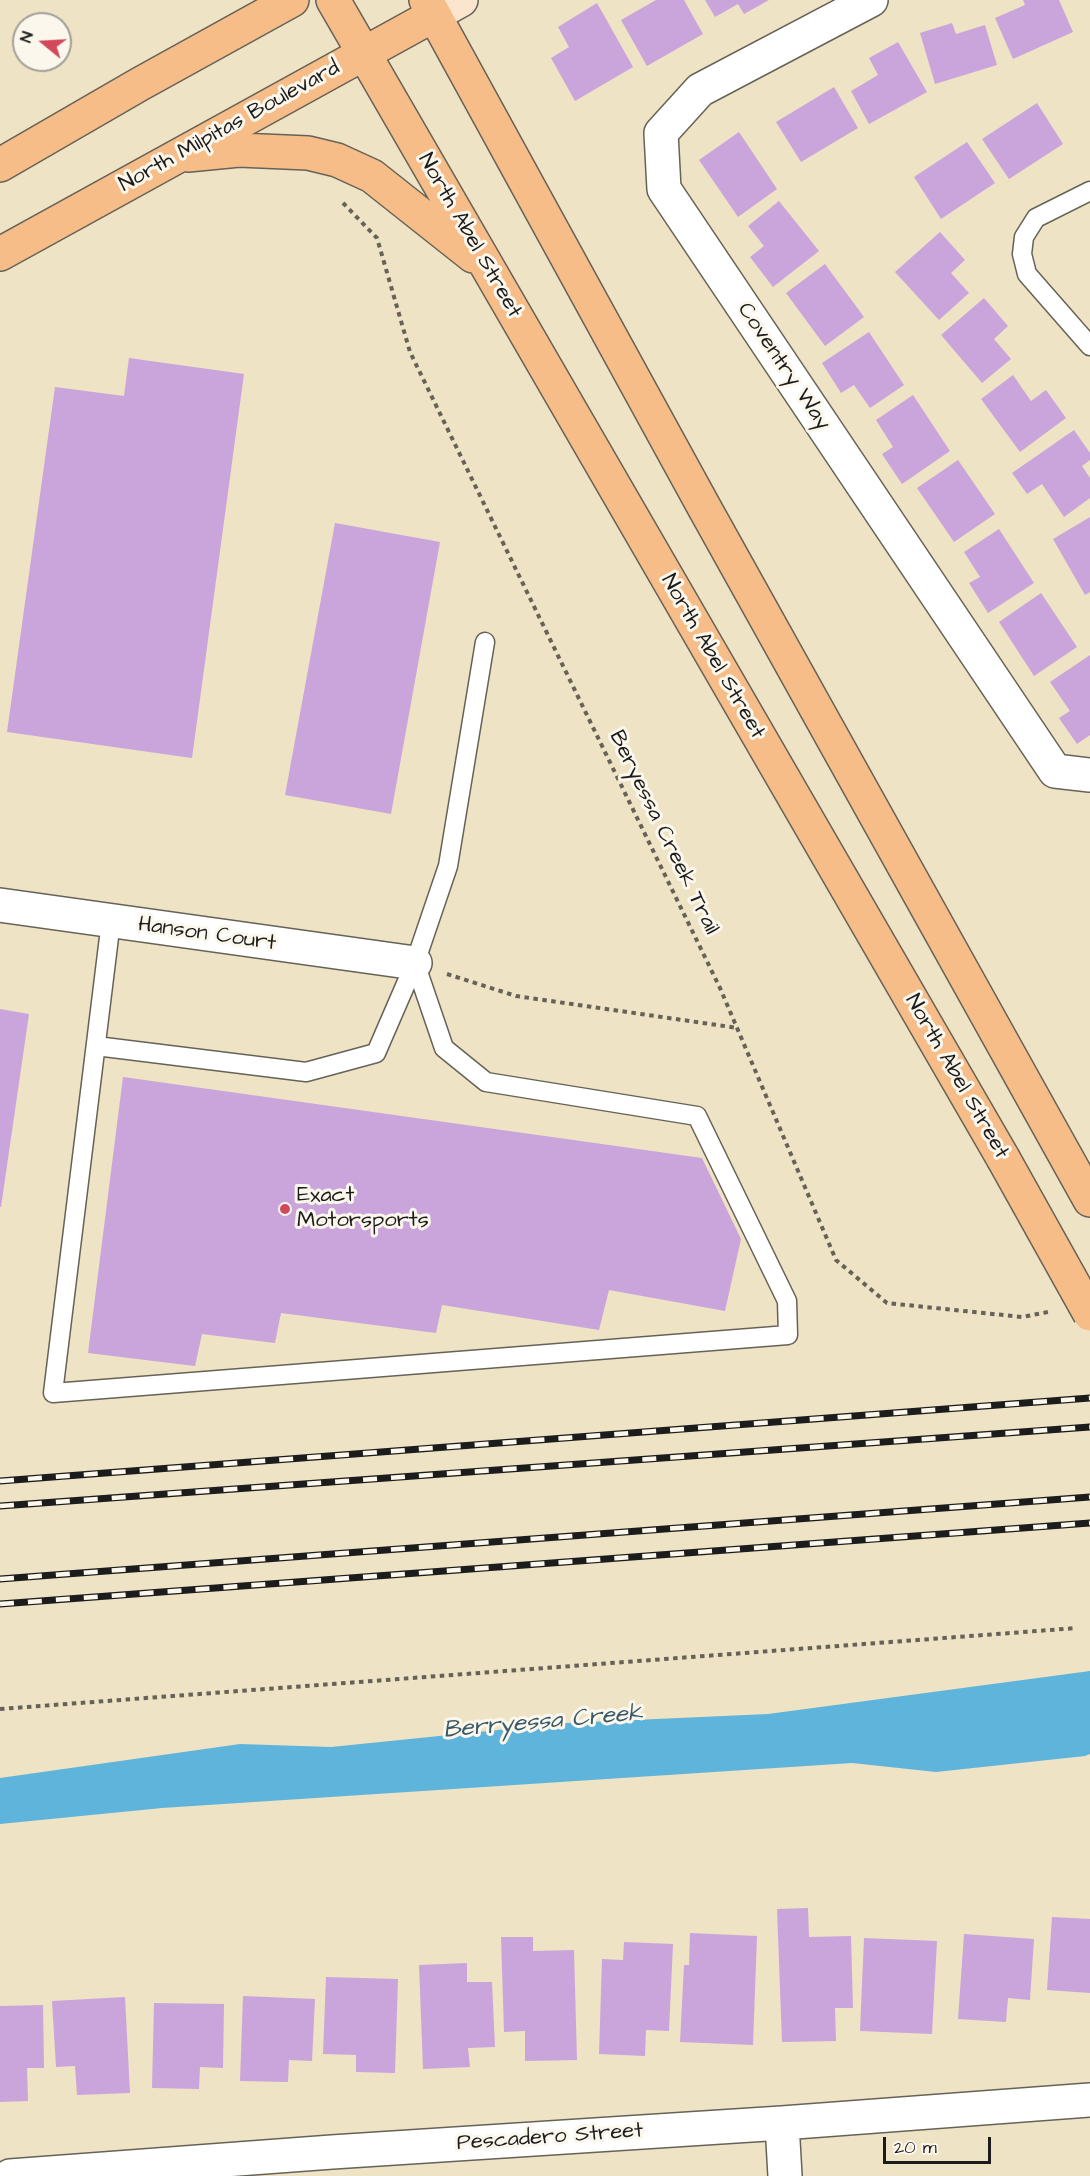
<!DOCTYPE html>
<html>
<head>
<meta charset="utf-8">
<style>
  body { margin:0 }
  #map { position:relative; width:1090px; height:2176px; overflow:hidden; background:#eee3c4; font-family:"Architects Daughter",sans-serif }
  canvas { display:block }
  .north { position:absolute; left:12px; top:12px; width:60px; height:60px; box-sizing:border-box; background:#fbf7ec; border:2px solid #a29f99; border-radius:50%; rotate:288deg; font-size:16px; font-weight:700; line-height:24px; text-align:center; color:#1c1c1c }
  .north::after { content:''; display:block; margin:auto; width:21px; height:27px; background:#d1495b; clip-path:polygon(50% 0,100% 100%,50% 72%,0 100%) }
  .scale { position:absolute; left:883px; top:2137px; width:108px; height:27px; box-sizing:border-box; border:3px solid #1c1c1c; border-top:0; padding-left:8px; font-size:18px; line-height:21px; white-space:nowrap; color:#1c1c1c; -webkit-text-stroke:4px #fbf7ec; paint-order:stroke }
</style>
</head>
<body>
<div id="map">
<canvas width="1090" height="2176"></canvas>
<div class="north">N</div>
<div class="scale">20 m</div>
</div>
<script>
const c = document.querySelector('canvas').getContext('2d');
c.lineJoin = 'round';
function paint(path, color) {
  c.fillStyle = color;
  c.fill(path, 'evenodd');
}
function toPath(rows) {
  const path = new Path2D();
  for (const r of rows) {
    path.moveTo(r[0], r[1]);
    for (let i = 2; i < r.length; i += 2) path.lineTo(r[i], r[i + 1]);
  }
  return path;
}
function strokePath(path, color, width, dash) {
  c.strokeStyle = color;
  c.lineWidth = width;
  c.lineCap = dash ? 'butt' : 'round';
  c.setLineDash(dash || []);
  c.stroke(path);
}
function drawText(font, color, halo, rows, align = 'center') {
  c.font = font + ' "Architects Daughter",sans-serif';
  c.lineWidth = 6;
  c.setLineDash([]);
  c.textBaseline = 'middle';
  c.strokeStyle = halo;
  c.fillStyle = color;
  for (const [text, x, y, turn = 0] of rows) {
    c.save();
    c.translate(x, y);
    c.rotate((+turn || 0) * Math.PI / 180);
    c.textAlign = isNaN(turn) ? turn : align;
    if (halo) c.strokeText(text, 0, 0);
    c.fillText(text, 0, 0);
    c.restore();
  }
}
const water = toPath([
  [1090,1671,1090,1754,1085,1756,936,1772,852,1763,162,1808,0,1824,0,1778,240,1744,331,1747,567,1723,768,1714]
]);
const building = toPath([
  [656,0,684,0,703,34,647,66,621,20],
  [705,0,769,0,744,14,738,4,715,17],
  [1023,0,1059,0,1073,32,1013,59,995,18,1025,5],
  [597,3,633,67,575,101,551,58,569,47,558,27],
  [952,23,956,34,985,25,997,65,935,84,920,33],
  [898,42,927,92,869,124,851,91,878,75,869,58],
  [834,87,858,128,801,162,776,122],
  [1037,103,1063,144,1009,179,982,139],
  [739,132,777,189,738,217,699,160],
  [967,142,995,183,941,219,914,177],
  [779,201,819,251,773,287,750,257,764,246,748,226],
  [940,232,965,260,951,273,969,293,939,320,895,272],
  [825,264,864,317,825,346,786,293],
  [984,298,1008,326,994,339,1011,359,982,383,941,335],
  [869,332,904,385,870,408,854,385,841,393,822,363],
  [129,358,244,374,192,758,7,732,55,387,124,396],
  [1013,375,1031,401,1046,390,1066,418,1020,452,981,399],
  [913,395,950,451,902,484,882,454,893,447,876,420],
  [1074,430,1090,453,1090,460,1082,466,1090,478,1090,498,1064,517,1042,484,1027,494,1012,473],
  [958,460,995,514,954,542,917,488],
  [1090,517,1090,592,1085,595,1053,539],
  [335,523,440,542,391,814,285,795],
  [999,529,1034,583,988,613,969,583,980,577,964,552],
  [1041,593,1077,647,1034,676,999,622],
  [1090,655,1090,735,1077,744,1059,718,1070,711,1050,682],
  [0,1009,29,1014,1,1207,0,1207],
  [123,1077,702,1158,741,1239,725,1311,609,1290,599,1330,442,1305,436,1333,281,1313,275,1343,202,1334,195,1366,88,1353],
  [808,1908,809,1937,851,1936,853,2008,835,2008,836,2041,782,2042,777,1909],
  [1052,1917,1090,1919,1090,1993,1047,1990],
  [690,1933,757,1936,753,2045,680,2042,684,1965,689,1965],
  [964,1934,1034,1939,1030,2000,1008,1998,1006,2022,958,2019],
  [501,1937,533,1937,533,1951,574,1950,577,2060,525,2061,525,2031,504,2032],
  [864,1938,937,1941,932,2034,860,2031],
  [624,1942,673,1944,669,2031,646,2030,645,2056,599,2054,602,1959,623,1960],
  [467,1963,467,1982,492,1982,495,2047,468,2048,470,2067,423,2069,419,1965],
  [326,1977,398,1979,395,2073,356,2072,356,2055,323,2054],
  [243,1996,315,1999,312,2061,289,2060,288,2082,240,2081],
  [125,1997,130,2093,77,2095,75,2066,56,2067,52,2001],
  [154,2003,224,2004,223,2068,200,2067,199,2089,152,2088],
  [43,2005,44,2068,27,2068,28,2101,0,2102,0,2006]
]);
const path = toPath([
  [343,203,377,238,410,352,720,988,836,1260,887,1303,1022,1317,1048,1312],
  [447,974,516,996,738,1028],
  [0,1709,1077,1628]
]);
const lane = toPath([
  [1090,191,1036,218,1024,237,1022,254,1027,274,1090,346],
  [111,921,53,1393,788,1335,787,1301,697,1116,486,1082,444,1048,415,963],
  [96,1046,306,1072,376,1053,415,963,448,866,485,642]
]);
const street = toPath([
  [871,0,700,90,661,133,664,189,1055,771,1090,775],
  [0,905,415,963],
  [782,2123,785,2176],
  [10,2176,332,2152,782,2123,1090,2100]
]);
const secondary = toPath([
  [434,15,461,0]
]);
const primary = toPath([
  [333,0,1003,1158],
  [426,0,704,507,1090,1200],
  [188,155,239,150,308,153,337,160,372,176,473,256],
  [0,165,140,84,292,0],
  [0,254,434,15]
]);
const rail = toPath([
  [0,1481,1090,1398],
  [0,1506,1090,1427],
  [0,1579,1090,1497],
  [0,1604,1090,1523]
]);
const primaryBridge = toPath([
  [1003,1158,1090,1314]
]);
const markers = [
  [285,1209,6,"#d1495b"]
];
const streetNames = [
  ["North Milpitas Boulevard",230,127,-29],
  ["North Abel Street",469,236,60],
  ["Coventry Way",783,367,56],
  ["North Abel Street",712,657,60],
  ["Beryessa Creek Trail",663,833,64],
  ["Hanson Court",207,935,8],
  ["North Abel Street",956,1077,60],
  ["Pescadero Street",550,2138,-4]
];
const poiNames = [
  ["Exact",297,1196],
  ["Motorsports",297,1221]
];
const waterNames = [
  ["Berryessa Creek",543,1723,-5]
];
paint(water, '#5fb4db');
paint(building, '#caa5db');
strokePath(lane, '#666257', 21);
strokePath(street, '#666257', 36);
strokePath(secondary, '#666257', 36);
strokePath(primary, '#666257', 36);
strokePath(path, '#666257', 4, [4.5, 4.5]);
strokePath(lane, '#fff', 18);
strokePath(street, '#fff', 33);
strokePath(secondary, '#fce5cf', 33);
strokePath(primary, '#f7bd88', 33);
strokePath(rail, '#1c1c1c', 7);
strokePath(rail, '#fbf7ec', 4.5, [14]);
strokePath(primaryBridge, '#666257', 36, []);
strokePath(primaryBridge, '#f7bd88', 33);
for (const [x, y, r, color] of markers) {
  const dot = new Path2D();
  dot.arc(x, y, r, 0, 2 * Math.PI);
  c.fillStyle = color;
  c.fill(dot);
  strokePath(dot, '#fbf7ec', 2);
}
drawText('22px', '#1c1c1c', '#fbf7ec', streetNames);
drawText('22px', '#1c1c1c', '#fbf7ec', poiNames, 'left');
drawText('italic 24px', '#375968', '#fbf7ec', waterNames);
</script>
</body>
</html>
